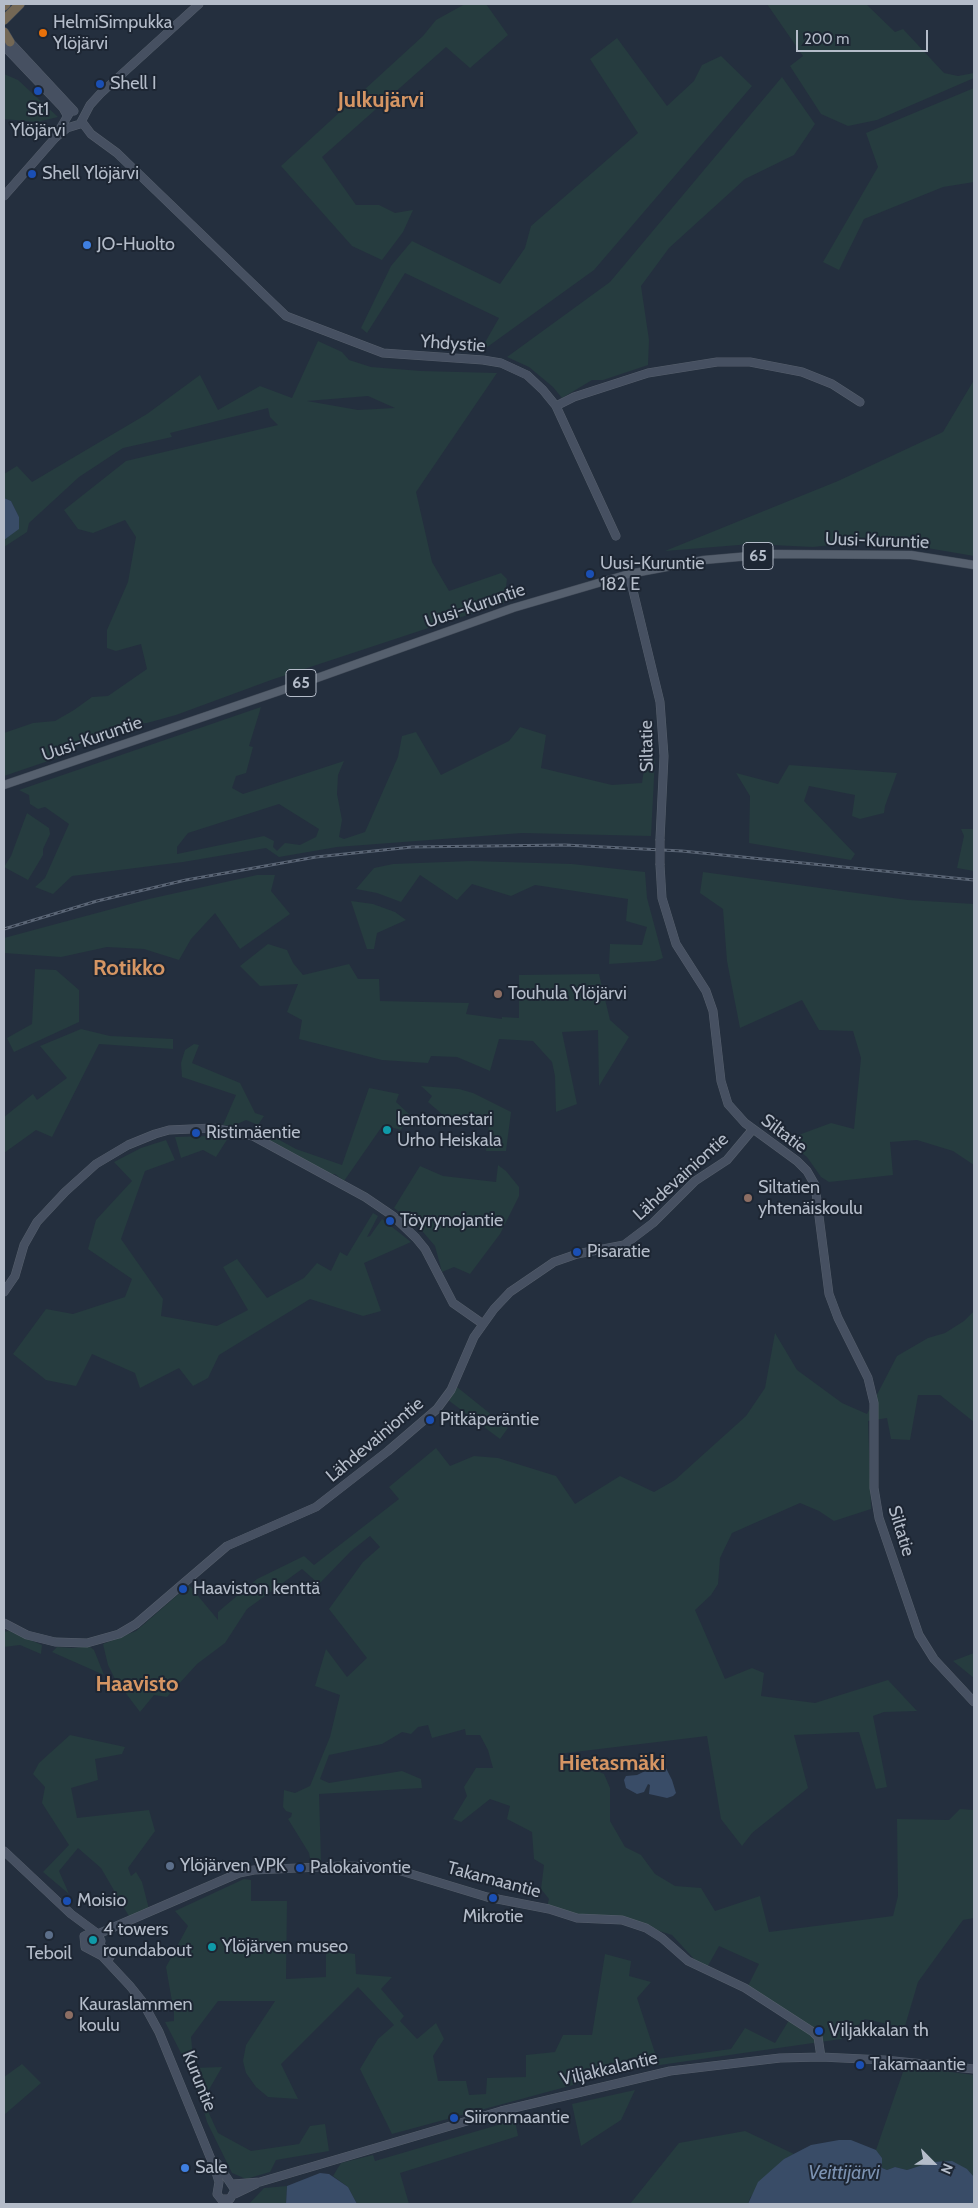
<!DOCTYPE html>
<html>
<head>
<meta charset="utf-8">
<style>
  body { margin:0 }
  #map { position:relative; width:978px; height:2208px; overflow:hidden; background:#242f3e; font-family:Cabin,sans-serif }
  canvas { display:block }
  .frame { position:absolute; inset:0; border:5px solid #b4bcc9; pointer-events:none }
  .north { position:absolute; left:908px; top:2138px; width:50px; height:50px; -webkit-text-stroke:4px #1d2633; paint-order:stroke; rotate:113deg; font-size:14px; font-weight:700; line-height:20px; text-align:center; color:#b4bcc9 }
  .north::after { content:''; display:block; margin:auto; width:18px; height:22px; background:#b4bcc9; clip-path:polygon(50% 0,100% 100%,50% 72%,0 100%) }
  .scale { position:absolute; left:796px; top:30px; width:132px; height:22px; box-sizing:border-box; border:2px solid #b4bcc9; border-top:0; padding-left:6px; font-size:15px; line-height:18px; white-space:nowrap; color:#b4bcc9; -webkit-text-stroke:4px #1d2633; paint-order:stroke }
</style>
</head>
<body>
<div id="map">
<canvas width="978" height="2208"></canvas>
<div class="frame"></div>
<div class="north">N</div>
<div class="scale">200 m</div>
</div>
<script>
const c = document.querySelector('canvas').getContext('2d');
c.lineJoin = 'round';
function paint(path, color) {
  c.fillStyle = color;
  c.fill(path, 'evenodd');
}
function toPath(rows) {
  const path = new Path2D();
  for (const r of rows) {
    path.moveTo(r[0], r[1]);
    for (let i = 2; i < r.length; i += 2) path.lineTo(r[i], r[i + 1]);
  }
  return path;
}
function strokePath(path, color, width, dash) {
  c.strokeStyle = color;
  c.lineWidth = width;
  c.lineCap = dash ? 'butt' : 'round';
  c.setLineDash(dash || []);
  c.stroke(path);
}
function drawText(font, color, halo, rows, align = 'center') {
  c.font = font + ' Cabin,sans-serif';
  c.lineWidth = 4;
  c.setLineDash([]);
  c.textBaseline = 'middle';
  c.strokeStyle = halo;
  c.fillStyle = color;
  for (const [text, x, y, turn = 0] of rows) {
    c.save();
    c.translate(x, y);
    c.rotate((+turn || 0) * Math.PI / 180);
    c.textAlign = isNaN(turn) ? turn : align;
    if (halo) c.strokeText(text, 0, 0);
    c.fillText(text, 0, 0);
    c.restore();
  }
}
const green = toPath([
  [465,4,486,4,508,35,470,68,446,47,322,157,356,205,379,205,395,213,413,210,403,232,382,260,352,246,281,166,423,36,436,20],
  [767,4,866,4,895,32,903,29,944,73,958,76,974,73,974,78,877,120,848,126,821,114,790,66,803,56],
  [617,38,667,106,694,81,702,65,721,56,752,86,594,270,479,353,499,318,405,273,367,333,361,328,391,266,412,241,500,284,525,248,531,226,638,133,590,59],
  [4,74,18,80,58,117,37,122,4,119],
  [782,77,815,124,794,155,745,179,669,248,641,286,649,340,648,365,603,380,592,380,562,398,553,387,529,367,507,357,610,282],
  [974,88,974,182,943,187,864,219,839,270,823,262,878,167,866,133],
  [318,341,342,352,349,360,371,367,421,371,497,373,416,492,432,562,449,591,501,573,507,579,504,603,271,680,176,715,147,723,128,724,101,740,77,747,63,756,4,776,4,733,33,723,55,721,74,710,92,697,108,696,147,669,141,644,116,651,107,648,107,630,128,582,136,537,125,520,93,533,78,529,64,510,126,461,278,425,270,417,268,408,170,433,172,437,123,448,79,477,29,523,27,532,4,547,4,540,19,528,19,517,11,501,4,498,4,474,17,466,32,482,147,414,200,375,218,410,260,386,292,398],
  [368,396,395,408,358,410,307,401],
  [974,380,974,556,904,544,849,543,813,547,751,544,665,551,838,481,943,432],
  [261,707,249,746,253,747,246,773,236,776,232,788,243,794,344,761,338,775,337,794,342,820,339,837,344,839,365,832,398,757,402,736,416,732,441,775,509,741,520,727,546,735,541,768,612,785,642,783,646,756,655,758,651,836,522,833,337,847,279,857,266,848,183,862,72,876,53,894,35,887,45,878,69,824,45,807,38,809,30,804,29,795,19,790],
  [279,804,319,829,316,837,300,845,285,843,277,851,273,847,274,841,264,836,177,854,177,847,188,833],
  [789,765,897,773,885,806,884,813,860,819,852,816,855,795,809,786,804,801,855,854,851,860,749,843,750,796,736,773,778,784],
  [27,813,49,828,50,834,43,849,43,855,28,880,4,867,11,856],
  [961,829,974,829,974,871,957,868,964,836],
  [471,861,572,864,645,872,647,898,663,958,655,961,609,964,610,944,642,945,647,927,626,921,628,899,535,885,511,896,472,884,457,900,420,875,401,902,377,893,356,889,374,868,393,864],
  [703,872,908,900,974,904,974,1165,953,1151,917,1140,890,1142,893,1175,829,1182,821,1177,807,1157,785,1140,831,1123,854,1129,861,1058,853,1031,819,1030,802,1000,740,1028,727,961,723,909,700,893],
  [257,875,275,875,271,891,290,914,240,949,215,913,191,939,179,960,144,949,107,947,61,957,4,953,4,938,149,899],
  [351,901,373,904,395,912,406,920,377,933,374,949,367,949],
  [268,944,287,950,293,963,303,975,349,964,358,979,379,979,380,1001,469,1003,466,1014,502,1019,502,1017,519,1018,519,975,599,974,610,1020,629,1037,599,1086,598,1030,562,1032,577,1104,556,1112,555,1076,552,1062,533,1041,499,1039,490,1071,457,1057,431,1056,428,1063,382,1060,299,1039,302,1020,287,1012,298,984,260,986,240,966],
  [35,969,56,970,79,990,79,1022,14,1052,7,1038,32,1024],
  [81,1029,110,1036,173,1039,173,1049,99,1044,52,1137,36,1130,4,1153,4,1117,33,1094,37,1100,67,1078,40,1046],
  [194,1044,199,1045,192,1063,240,1083,255,1113,264,1116,258,1125,246,1120,233,1126,223,1125,236,1095,182,1077,181,1063,185,1050],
  [421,1086,459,1089,473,1093,511,1112,506,1151,486,1151,489,1126,455,1120,442,1114,428,1102,432,1096],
  [369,1088,399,1094,396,1102,409,1114,401,1130,383,1125,344,1181,335,1174,330,1174,257,1133,263,1131,296,1149,342,1165],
  [210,1136,228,1138,216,1157,203,1150,181,1158,175,1137],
  [166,1140,175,1160,145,1171,121,1239,163,1299,161,1316,217,1326,248,1310,223,1267,237,1259,267,1298,304,1278,317,1263,331,1271,340,1252,347,1256,373,1213,378,1216,367,1237,370,1236,382,1219,411,1242,364,1263,381,1311,363,1316,310,1299,219,1355,208,1378,193,1386,179,1368,140,1388,135,1373,92,1354,76,1386,46,1380,13,1354,46,1309,73,1314,125,1297,132,1279,88,1249,96,1220,132,1181,114,1162,141,1148],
  [498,1165,506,1171,519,1187,519,1196,500,1234,470,1274,454,1267,442,1272,435,1246,417,1225,394,1208,420,1166,443,1176,496,1182],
  [974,1311,974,1422,940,1395,918,1395,910,1440,891,1439,887,1418,868,1421,871,1509,834,1521,819,1511,800,1503,732,1533,720,1558,718,1584,711,1595,695,1610,725,1679,752,1668,764,1673,761,1696,815,1703,888,1680,917,1711,884,1712,873,1716,887,1787,876,1789,859,1732,794,1735,808,1788,752,1833,742,1846,721,1819,707,1736,558,1754,604,1774,610,1788,610,1821,625,1847,641,1855,655,1874,675,1886,701,1888,715,1911,760,1896,769,1932,893,1916,898,1896,897,1819,949,1820,960,1809,974,1810,974,1918,963,1920,918,1982,905,2026,901,2027,865,2019,841,2039,632,2069,392,2134,360,2069,378,2039,394,2025,358,1987,281,2064,298,2099,268,2097,256,2087,246,2073,243,2061,246,2045,275,2001,218,2001,191,2037,194,2068,222,2067,207,2093,207,2109,218,2133,251,2151,299,2144,310,2126,325,2124,329,2151,276,2160,270,2172,246,2179,232,2173,207,2122,196,2082,165,2022,174,2021,174,2013,166,1967,188,1926,175,1911,244,1879,251,1880,251,1901,287,1901,286,1979,326,1977,326,1950,355,1954,356,1974,392,1977,381,1989,404,2016,400,2021,417,2039,436,2023,444,2039,433,2056,438,2081,466,2081,469,2095,486,2094,487,2078,526,2077,526,2055,555,2052,563,2035,592,2035,605,1954,631,1961,629,1976,651,1982,637,1998,657,2059,731,2049,745,2028,775,2043,791,2017,746,1990,759,1964,719,1946,705,1971,672,1935,615,1917,585,1917,547,1906,549,1899,541,1889,544,1865,534,1859,532,1832,507,1819,510,1806,490,1799,461,1822,453,1819,467,1796,464,1787,476,1768,493,1768,488,1750,480,1735,466,1735,465,1729,432,1738,428,1725,418,1727,411,1734,402,1732,382,1744,329,1755,320,1779,329,1783,402,1771,421,1779,422,1788,319,1794,321,1861,311,1863,309,1853,288,1819,291,1817,292,1813,286,1811,283,1807,284,1790,295,1793,310,1786,330,1737,340,1695,315,1686,326,1649,347,1677,367,1658,329,1609,363,1562,380,1547,370,1536,351,1551,319,1584,302,1569,247,1609,225,1643,197,1664,167,1697,154,1695,140,1712,115,1679,108,1665,103,1644,136,1631,189,1585,218,1620,218,1612,257,1579,304,1556,314,1565,399,1499,389,1487,436,1448,450,1466,474,1456,498,1458,556,1476,575,1504,620,1476,654,1492,675,1480,746,1416,765,1388,775,1333,797,1370,842,1403,867,1414,897,1356,928,1338,945,1333,964,1321],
  [457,1387,508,1428,500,1439,448,1400],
  [9,1631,42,1645,41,1654,20,1645,4,1647,4,1632],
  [89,1646,94,1650,104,1675,52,1652,57,1647,73,1648],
  [974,1653,974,1678,953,1661],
  [70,1735,125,1747,122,1754,95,1759,98,1780,71,1788,77,1818,149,1810,155,1831,128,1868,131,1876,136,1872,142,1882,149,1909,130,1918,101,1868,78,1848,59,1871,69,1894,43,1872,69,1845,42,1803,45,1787,33,1774,39,1763],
  [22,2064,41,2083,4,2115,4,2077],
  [905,2066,974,2075,974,2177,967,2169,932,2162,907,2170,895,2167,887,2170,882,2168,882,2158,876,2150],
  [635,2090,621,2120,581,2146,572,2104],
  [515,2120,518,2136,400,2173,409,2204,357,2204,348,2187,333,2176,341,2163,373,2155,375,2161],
  [745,2131,794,2154,784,2159,750,2198,748,2204,630,2204,679,2143],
  [287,2186,286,2204,249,2204,264,2188]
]);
const water = toPath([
  [4,498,11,501,19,517,19,529,4,540],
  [660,1764,665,1766,672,1780,676,1793,673,1796,667,1798,649,1794,650,1785,648,1784,644,1792,637,1794,626,1788,624,1780,626,1776,637,1775],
  [839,2140,851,2140,876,2150,882,2158,882,2168,887,2170,895,2167,907,2170,932,2162,952,2161,967,2169,974,2177,974,2204,748,2204,758,2182,784,2159,811,2145],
  [320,2173,329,2174,348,2187,357,2204,286,2204,287,2186]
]);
const secondary = toPath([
  [7,39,74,111],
  [4,46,63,108,67,115],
  [82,122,91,134,117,153,286,316,383,353,483,360,501,363,527,375,543,390,556,406,616,536],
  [57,134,70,112],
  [4,196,55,138,67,128,80,124,90,105,100,94,199,4],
  [556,406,574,397,648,373,717,362,750,362,802,372,832,384,860,402],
  [629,574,660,702,664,756,660,839],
  [660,865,662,898,676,944,706,991,713,1011,721,1081,728,1104,745,1123,797,1161,807,1171,815,1185,829,1294,838,1318,868,1378,874,1403,874,1488,879,1518,919,1635,934,1659,974,1702],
  [4,1292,15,1276,24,1245,37,1222,65,1192,96,1164,128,1145,155,1134,169,1130,213,1128,253,1136,365,1197,393,1216,416,1238,425,1249,453,1303,483,1324],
  [4,1623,27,1635,55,1642,87,1643,119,1634,136,1624,227,1546,316,1507,388,1451,437,1409,451,1390,474,1337,494,1309,510,1292,554,1262,577,1254,624,1245,653,1223,695,1181,727,1160,753,1129],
  [4,1851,71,1914,98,1934,101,1941,98,1948],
  [93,1932,84,1936,85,1947,102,1956,130,1986,142,2001,159,2032,215,2169,219,2182,217,2194,225,2204],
  [98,1934,239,1873,254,1870,341,1866,388,1867,487,1897,549,1909,577,1918,622,1920,646,1928,662,1938,688,1961,745,1988,813,2032,818,2037,821,2057],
  [100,1945,110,1957],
  [217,2163,235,2190,230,2199,222,2199],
  [233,2184,260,2182,501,2111,670,2071,780,2058,821,2057,884,2060,974,2069],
  [235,2194,256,2184]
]);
const primary = toPath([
  [4,785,303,683,513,608,629,574,704,560,773,554,911,555,974,565]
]);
const highway = toPath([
  [4,6,6,4],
  [4,20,20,4],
  [4,32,10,42]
]);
const rail = toPath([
  [4,929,97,901,186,880,316,857,412,847,565,845,682,851,974,880]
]);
const secondaryBridge = toPath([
  [660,865,660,839]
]);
const markers = [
  [43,33,5,"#e8710a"],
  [100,84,5,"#1a4fb4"],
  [38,91,5,"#1a4fb4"],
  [32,174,5,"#1a4fb4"],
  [87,245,5,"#3f7fe0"],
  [590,574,5,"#1a4fb4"],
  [498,994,5,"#8d6e63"],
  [387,1130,5,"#0f9aa8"],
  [196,1133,5,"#1a4fb4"],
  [748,1198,5,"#8d6e63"],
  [390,1221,5,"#1a4fb4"],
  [577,1252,5,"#1a4fb4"],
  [430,1420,5,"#1a4fb4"],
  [183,1589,5,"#1a4fb4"],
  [170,1866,5,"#5c6f8a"],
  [300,1868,5,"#1a4fb4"],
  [493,1898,5,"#1a4fb4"],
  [67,1901,5,"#1a4fb4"],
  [49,1935,5,"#5c6f8a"],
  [93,1940,5,"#0f9aa8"],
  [212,1947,5,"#0f9aa8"],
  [69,2015,5,"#8d6e63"],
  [819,2031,5,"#1a4fb4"],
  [860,2065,5,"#1a4fb4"],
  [454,2118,5,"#1a4fb4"],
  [185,2168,5,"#3f7fe0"]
];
const shields = [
  [758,556,30],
  [301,683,30]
];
const shieldNames = [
  ["65",758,556],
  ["65",301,683]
];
const poiNames = [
  ["HelmiSimpukka",53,23],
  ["Ylöjärvi",53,44],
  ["Shell I",110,84],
  ["St1",38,110,"center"],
  ["Ylöjärvi",38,131,"center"],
  ["Shell Ylöjärvi",42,174],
  ["JO-Huolto",97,245],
  ["Uusi-Kuruntie",600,564],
  ["182 E",600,585],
  ["Touhula Ylöjärvi",508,994],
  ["lentomestari",397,1120],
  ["Urho Heiskala",397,1141],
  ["Ristimäentie",206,1133],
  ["Siltatien",758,1188],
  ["yhtenäiskoulu",758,1209],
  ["Töyrynojantie",400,1221],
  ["Pisaratie",587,1252],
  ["Pitkäperäntie",440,1420],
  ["Haaviston kenttä",193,1589],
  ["Ylöjärven VPK",180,1866],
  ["Palokaivontie",310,1868],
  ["Moisio",77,1901],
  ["Mikrotie",493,1917,"center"],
  ["4 towers",103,1930],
  ["roundabout",103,1951],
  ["Ylöjärven museo",222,1947],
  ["Teboil",49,1954,"center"],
  ["Kauraslammen",79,2005],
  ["koulu",79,2026],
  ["Viljakkalan th",829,2031],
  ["Takamaantie",870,2065],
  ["Siironmaantie",464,2118],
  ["Sale",195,2168]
];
const streetNames = [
  ["Yhdystie",453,344,4],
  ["Uusi-Kuruntie",877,541,2],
  ["Uusi-Kuruntie",475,606,-19],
  ["Uusi-Kuruntie",92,739,-19],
  ["Siltatie",647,746,-91],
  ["Siltatie",784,1134,37],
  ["Lähdevainiontie",681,1177,-42],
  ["Lähdevainiontie",375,1440,-40],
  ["Siltatie",901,1531,73],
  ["Takamaantie",494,1880,15],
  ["Viljakkalantie",609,2069,-13],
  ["Kuruntie",199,2081,68]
];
const waterNames = [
  ["Veittijärvi",844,2173]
];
const districtNames = [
  ["Julkujärvi",381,101],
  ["Rotikko",129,969],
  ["Haavisto",137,1685],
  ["Hietasmäki",612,1764]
];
paint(green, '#263c3f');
paint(water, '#394c67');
strokePath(secondary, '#565f6c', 9);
strokePath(primary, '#414a57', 9);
strokePath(highway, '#434c59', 10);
strokePath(secondary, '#465061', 8);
strokePath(primary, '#56606e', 8);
strokePath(highway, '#746855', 9);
strokePath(rail, '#5a6575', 3);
strokePath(rail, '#1d2633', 1, [4]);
strokePath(secondaryBridge, '#565f6c', 9, []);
strokePath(secondaryBridge, '#465061', 8);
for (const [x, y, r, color] of markers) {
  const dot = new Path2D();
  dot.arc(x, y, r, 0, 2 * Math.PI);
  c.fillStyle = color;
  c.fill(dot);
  strokePath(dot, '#1d2633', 2);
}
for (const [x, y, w] of shields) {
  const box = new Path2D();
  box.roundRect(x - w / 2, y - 13.5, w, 27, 4);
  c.fillStyle = '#1d2633';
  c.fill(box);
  strokePath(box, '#b4bcc9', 1);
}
drawText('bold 16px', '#b4bcc9', null, shieldNames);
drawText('18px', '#b4bcc9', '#1d2633', poiNames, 'left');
drawText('18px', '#b4bcc9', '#1d2633', streetNames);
drawText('italic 19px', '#7c92b1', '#1d2633', waterNames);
drawText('bold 22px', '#d59563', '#1d2633', districtNames);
</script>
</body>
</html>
